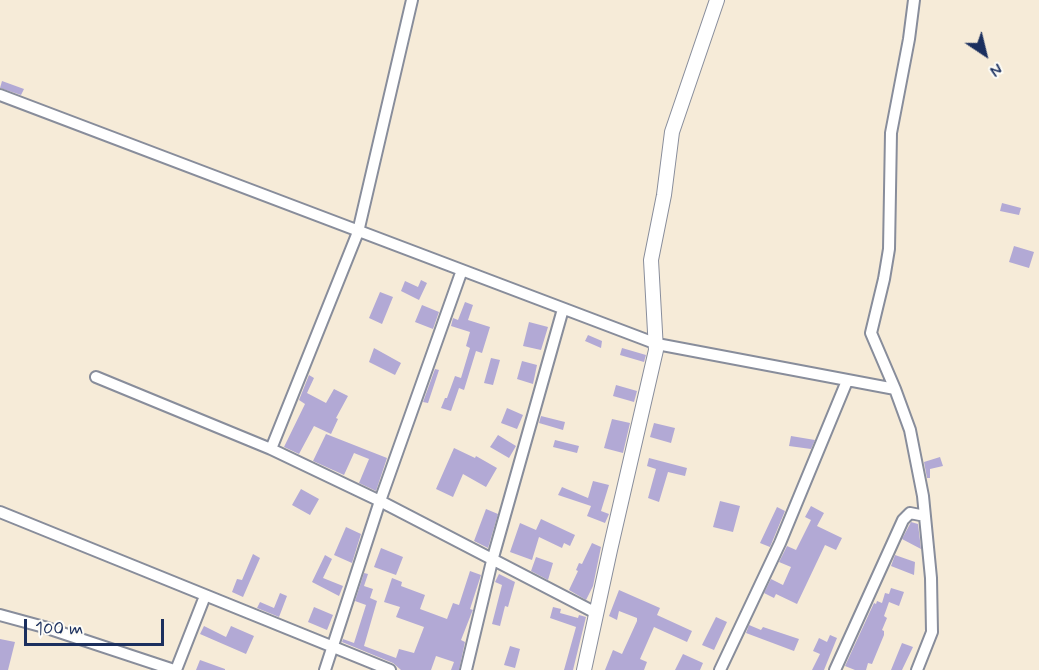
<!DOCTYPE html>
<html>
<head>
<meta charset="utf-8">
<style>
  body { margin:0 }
  #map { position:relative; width:1039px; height:670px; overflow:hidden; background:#f6ebd8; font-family:Mynerve,sans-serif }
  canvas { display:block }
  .north { position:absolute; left:955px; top:24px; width:60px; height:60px; -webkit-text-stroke:4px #fdfcf7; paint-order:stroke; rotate:145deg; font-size:16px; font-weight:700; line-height:24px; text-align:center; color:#1b2f5e }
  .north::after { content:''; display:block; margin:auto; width:21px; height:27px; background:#1b2f5e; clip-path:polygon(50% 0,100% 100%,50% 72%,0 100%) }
  .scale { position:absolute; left:24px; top:619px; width:140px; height:27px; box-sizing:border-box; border:3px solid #1b2f5e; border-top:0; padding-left:8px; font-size:18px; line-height:21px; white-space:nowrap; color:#1b2f5e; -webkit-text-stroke:4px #fdfcf7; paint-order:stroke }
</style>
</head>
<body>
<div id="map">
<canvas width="1039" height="670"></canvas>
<div class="north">N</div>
<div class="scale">100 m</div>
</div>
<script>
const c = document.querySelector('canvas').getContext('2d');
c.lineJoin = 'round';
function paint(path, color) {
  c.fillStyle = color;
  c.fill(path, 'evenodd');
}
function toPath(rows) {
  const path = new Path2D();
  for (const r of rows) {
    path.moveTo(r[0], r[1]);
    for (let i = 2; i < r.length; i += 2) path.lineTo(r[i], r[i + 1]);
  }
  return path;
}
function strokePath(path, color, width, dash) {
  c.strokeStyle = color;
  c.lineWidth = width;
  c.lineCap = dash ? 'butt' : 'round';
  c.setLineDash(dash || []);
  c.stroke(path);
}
const building = toPath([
  [2,81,24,89,21,95,0,88],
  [1002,203,1021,208,1019,215,1000,211],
  [1014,246,1034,252,1029,268,1009,262],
  [421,280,427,283,419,300,401,291,405,281,418,287],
  [380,292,393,297,382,324,369,318],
  [465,302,473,305,468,320,490,327,482,353,476,351,464,390,459,388,451,411,441,408,445,398,447,398,455,376,461,378,470,348,466,346,470,332,451,326,453,318,458,320],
  [422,305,439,312,433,329,415,322],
  [529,322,548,327,541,350,523,346],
  [588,335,602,341,601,348,585,341],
  [374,348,401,363,395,375,369,362],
  [622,348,646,355,644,362,620,355],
  [491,358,500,360,493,385,484,383],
  [522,361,537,365,533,384,517,379],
  [435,369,439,370,428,403,423,402],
  [309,375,314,378,307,393,326,403,334,389,348,396,336,418,338,419,331,434,314,426,299,454,284,447,305,404,299,400],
  [616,385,637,391,634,402,613,396],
  [507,408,523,415,517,429,501,423],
  [541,416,565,422,563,430,539,423],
  [612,419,630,423,623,453,604,448],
  [654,423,675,428,671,443,650,437],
  [326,434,387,458,376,491,359,483,369,459,354,453,344,475,313,461],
  [498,435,516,446,509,458,490,447],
  [791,436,815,440,811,449,789,446],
  [555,440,579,446,577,453,553,447],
  [454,448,475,458,476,456,497,468,486,487,463,474,453,497,436,489],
  [940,457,943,466,930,469,930,478,927,478,924,462],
  [649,458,687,468,685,476,668,472,659,502,648,498,656,469,647,466],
  [593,481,609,485,601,511,609,514,605,523,587,516,591,506,558,495,562,487,588,498],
  [301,489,319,499,310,515,292,505],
  [720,501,740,506,733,532,713,527],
  [811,506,824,513,817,526,842,538,836,550,825,545,797,604,776,594,774,598,764,593,771,579,783,585,791,567,779,562,787,546,796,550,811,520,805,517],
  [777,507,785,511,770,547,760,543],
  [486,509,498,514,488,548,474,541],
  [541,519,575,535,570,546,564,543,562,548,539,537,532,560,510,552,520,523,536,530],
  [911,522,918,524,921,549,902,539],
  [346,527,361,534,352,563,334,555],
  [592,543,601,547,593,586,586,600,569,590,578,571,576,570,579,563,582,564],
  [381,548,403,557,396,575,374,567],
  [253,554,260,558,243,597,232,592,237,579,242,580],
  [325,555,332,559,323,578,343,586,339,596,312,582],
  [895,555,915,562,914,575,891,566],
  [536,557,553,563,548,580,531,571],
  [470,571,481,575,470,609,473,610,472,612,461,640,465,642,459,670,451,670,454,662,436,656,431,670,401,670,393,663,342,642,343,639,354,643,366,605,355,601,364,573,368,574,364,586,373,589,370,598,377,601,364,646,396,658,399,649,414,653,424,627,396,617,400,607,384,602,392,578,402,582,401,586,425,595,420,609,447,619,453,603,459,605],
  [499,574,515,582,508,607,505,606,500,626,492,624,502,585,495,582],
  [891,588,904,592,899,606,889,602,884,616,887,618,882,630,884,631,884,635,872,664,868,663,866,670,855,670,845,666,874,603,876,604,877,601,882,603,885,593,889,594],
  [619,590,660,608,657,615,692,631,687,642,654,627,640,659,647,662,644,670,605,670,613,650,622,654,637,621,637,618,619,611,617,620,609,616],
  [280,593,287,596,279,617,257,608,260,602,274,608],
  [314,607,333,615,327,630,308,622],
  [553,607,561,609,560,613,578,618,579,615,586,617,573,670,564,670,576,627,550,618],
  [716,617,727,622,714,650,702,645],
  [749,625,761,630,763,627,799,639,794,651,746,633],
  [204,626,226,637,231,626,254,636,246,654,200,634],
  [830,635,837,638,824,670,812,670,820,654,813,651,819,638,827,642],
  [0,639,15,642,8,670,0,670],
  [902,643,913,647,902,670,891,670],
  [510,646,520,649,515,668,504,665],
  [683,654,703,663,700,670,675,670],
  [200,660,225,669,225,670,196,670]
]);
const minor = toPath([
  [914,0,909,39,891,133,889,249,884,279,871,333,895,389,910,430,923,496,931,578,932,632,917,670],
  [0,95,657,344,895,389],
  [96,377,271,449,380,501,596,613],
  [271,449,358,232,412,0],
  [0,512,390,670],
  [0,615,44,627,174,670],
  [176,670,205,596],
  [325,670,380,501,462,270],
  [466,670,492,561,563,309],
  [720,670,780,543,847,381],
  [835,670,903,520,910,513,925,516]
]);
const tertiary = toPath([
  [584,670,610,550,656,350,651,260,664,195,672,132,717,0]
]);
paint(building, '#b2a9d5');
strokePath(minor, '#888d9b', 14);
strokePath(tertiary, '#888d9b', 16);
strokePath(minor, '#fff', 10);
strokePath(tertiary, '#fff', 14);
</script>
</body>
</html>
